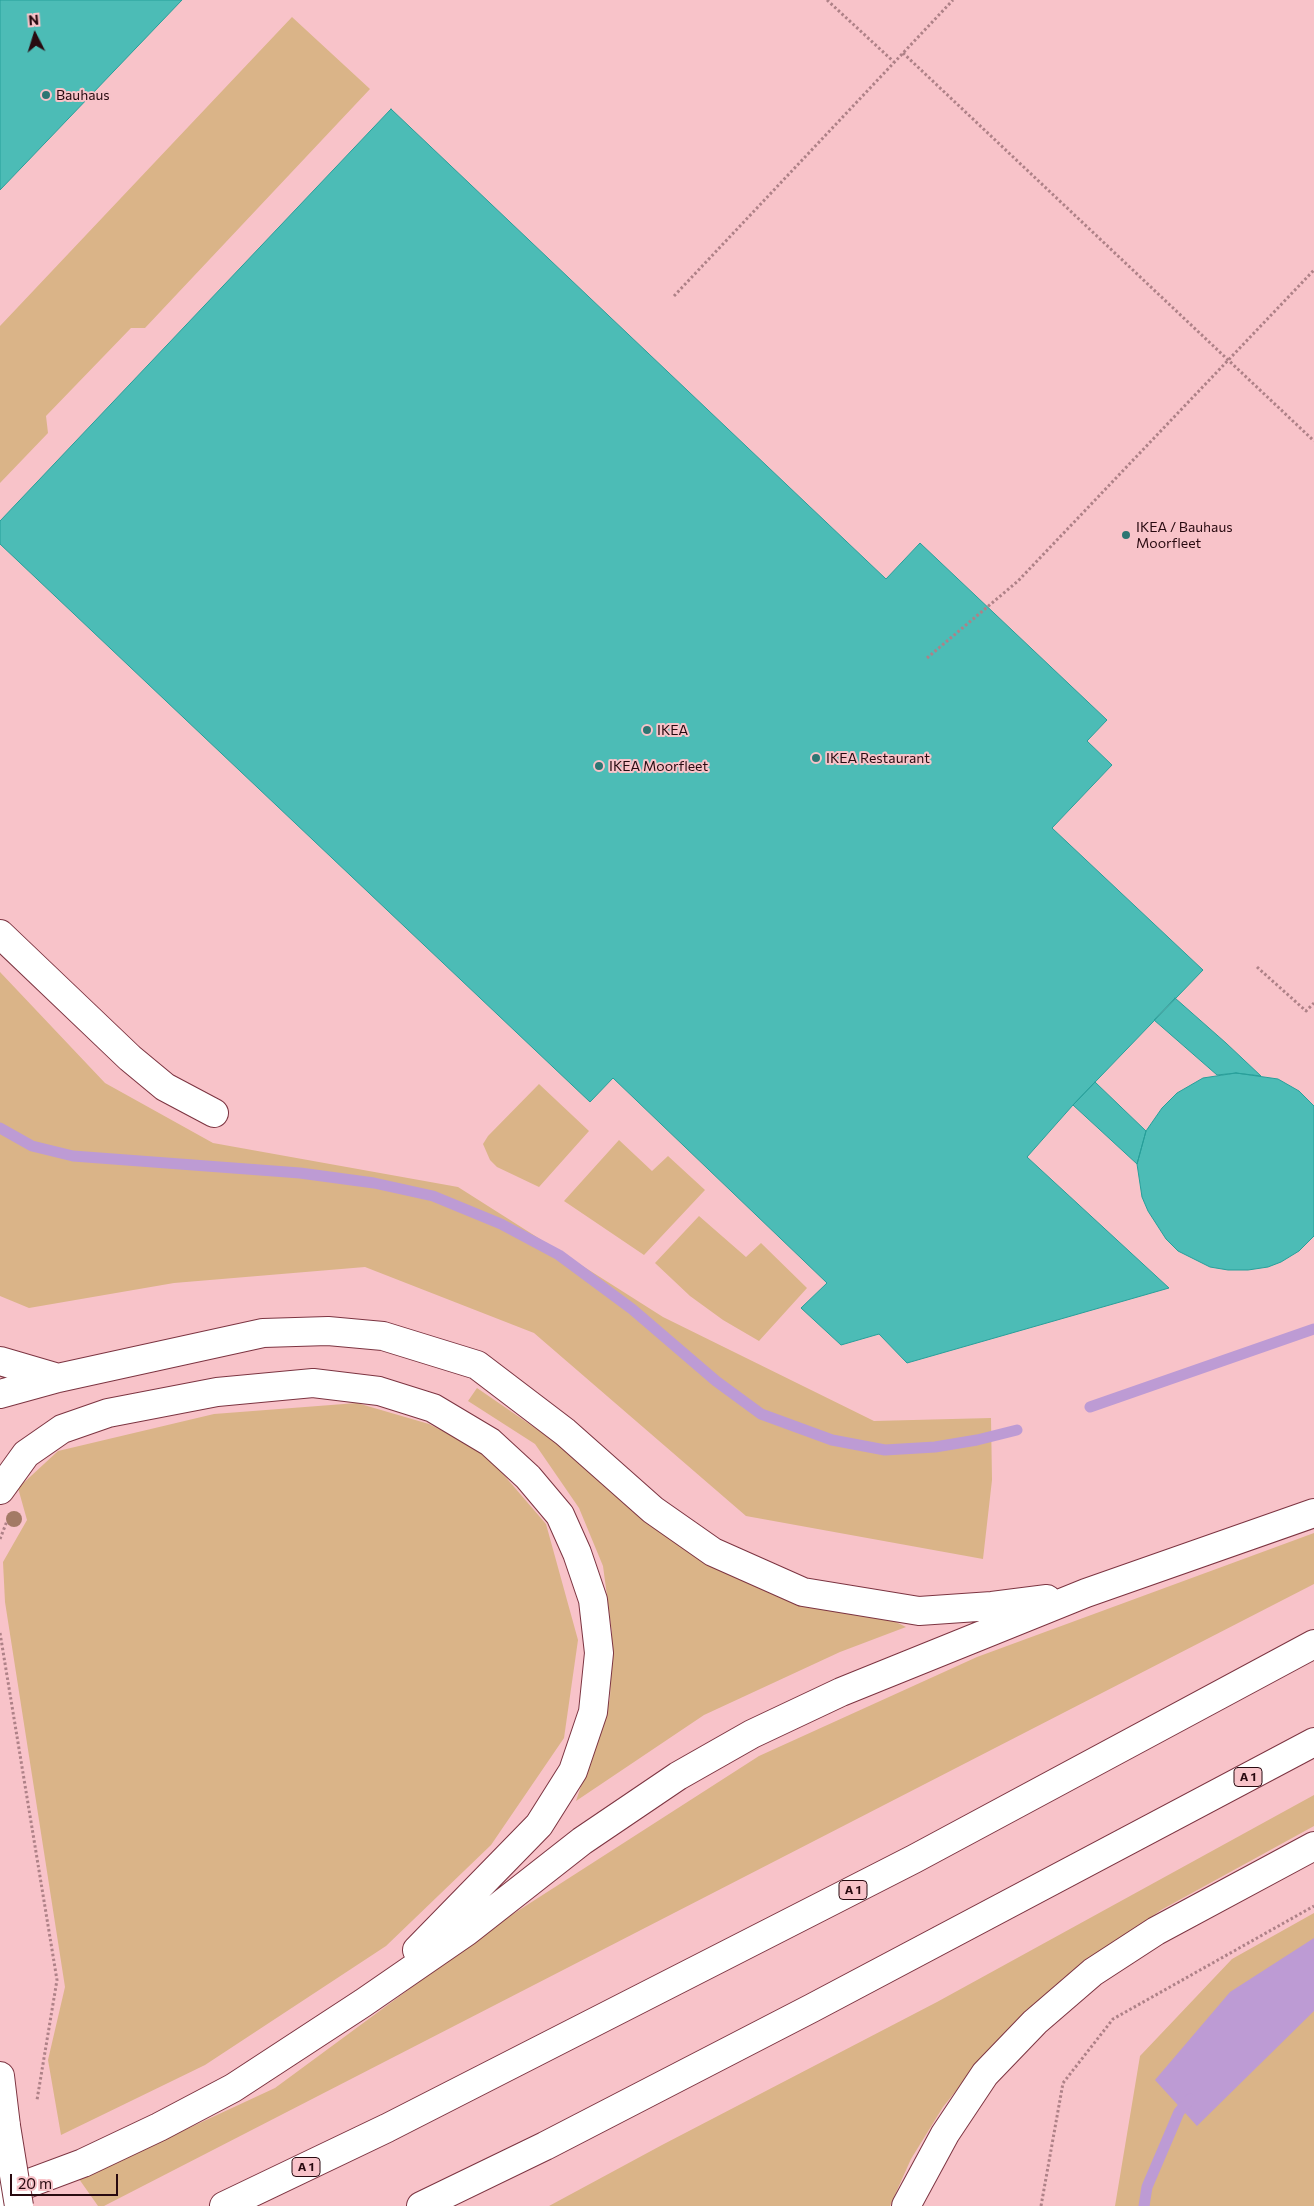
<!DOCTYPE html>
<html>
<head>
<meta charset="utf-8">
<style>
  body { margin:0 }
  #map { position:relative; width:1314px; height:2206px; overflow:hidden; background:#f8c3c9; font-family:Commissioner,sans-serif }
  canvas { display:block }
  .north { position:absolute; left:10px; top:10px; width:50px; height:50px; -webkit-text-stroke:4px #f8c3c9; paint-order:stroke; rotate:355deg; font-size:14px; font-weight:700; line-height:20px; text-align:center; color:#280a10 }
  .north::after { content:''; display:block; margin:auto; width:18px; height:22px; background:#280a10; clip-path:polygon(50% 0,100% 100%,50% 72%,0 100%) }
  .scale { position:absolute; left:10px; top:2174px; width:108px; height:22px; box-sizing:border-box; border:2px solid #280a10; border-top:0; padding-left:6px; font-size:15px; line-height:18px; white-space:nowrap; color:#280a10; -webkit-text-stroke:4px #f8c3c9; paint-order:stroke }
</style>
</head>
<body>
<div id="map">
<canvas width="1314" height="2206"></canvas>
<div class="north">N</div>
<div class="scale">20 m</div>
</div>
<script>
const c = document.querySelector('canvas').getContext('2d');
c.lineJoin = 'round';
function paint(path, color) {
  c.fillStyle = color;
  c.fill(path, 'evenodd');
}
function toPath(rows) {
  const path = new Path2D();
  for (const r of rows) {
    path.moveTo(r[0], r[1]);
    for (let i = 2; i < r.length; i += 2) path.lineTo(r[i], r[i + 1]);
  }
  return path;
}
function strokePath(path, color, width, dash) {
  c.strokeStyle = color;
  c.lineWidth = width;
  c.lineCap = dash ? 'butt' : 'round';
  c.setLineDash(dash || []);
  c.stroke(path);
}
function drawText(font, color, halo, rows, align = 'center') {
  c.font = font + ' Commissioner,sans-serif';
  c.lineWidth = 4;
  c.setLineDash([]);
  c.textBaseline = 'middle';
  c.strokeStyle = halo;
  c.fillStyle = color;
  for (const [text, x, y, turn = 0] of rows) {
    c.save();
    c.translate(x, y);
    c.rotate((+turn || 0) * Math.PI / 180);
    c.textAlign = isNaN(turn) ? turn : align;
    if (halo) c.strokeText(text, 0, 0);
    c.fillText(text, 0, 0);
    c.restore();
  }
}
const green = toPath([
  [292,17,370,89,145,328,131,328,46,416,48,433,0,483,0,326],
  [0,972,105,1083,213,1143,458,1187,663,1317,874,1421,991,1418,992,1480,983,1559,746,1516,534,1333,365,1267,174,1283,29,1308,0,1296],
  [539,1084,589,1131,539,1187,497,1167,490,1160,483,1144,488,1136],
  [619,1140,652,1171,668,1156,705,1190,644,1255,564,1201],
  [699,1216,746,1257,761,1243,807,1288,759,1341,723,1320,690,1296,655,1263],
  [477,1388,554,1441,643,1518,760,1588,890,1619,906,1627,840,1652,704,1715,576,1801,610,1699,612,1633,603,1566,579,1508,535,1444,468,1401],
  [357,1403,429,1424,484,1452,546,1524,578,1640,564,1738,491,1845,386,1946,205,2065,61,2135,48,2060,65,1987,5,1602,3,1562,27,1520,18,1488,58,1451,214,1414],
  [1314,1533,1314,1584,104,2206,98,2206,79,2179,275,2088,499,1923,759,1756,977,1657],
  [1314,1795,1314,1826,1161,1910,1050,1991,1013,2024,979,2062,943,2107,911,2159,890,2206,549,2206,662,2145,937,2002],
  [1314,1913,1314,2206,1115,2206,1140,2056,1232,1959]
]);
const water = toPath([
  [1314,1938,1314,2011,1197,2126,1155,2080,1230,1992]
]);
const stream = toPath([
  [0,1128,32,1146,73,1156,300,1173,374,1183,433,1196,501,1224,559,1255,632,1309,716,1381,761,1414,832,1440,885,1450,935,1447,977,1440,1017,1430],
  [1090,1407,1314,1329],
  [1144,2206,1147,2187,1179,2112,1190,2099]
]);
const building = toPath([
  [0,0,182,0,0,190,0,0],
  [391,109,886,579,920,543,1107,720,1087,741,1112,765,1052,828,1203,970,1073,1105,1027,1157,1169,1288,907,1363,879,1334,841,1345,801,1308,827,1283,613,1078,590,1102,0,544,0,521,391,109],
  [1175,998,1226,1043,1261,1076,1236,1073,1217,1075,1154,1020,1175,998],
  [1236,1073,1278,1079,1299,1091,1314,1106,1314,1236,1299,1251,1281,1262,1268,1267,1248,1270,1228,1270,1210,1267,1178,1251,1166,1239,1148,1211,1142,1197,1137,1164,1146,1131,1162,1108,1177,1093,1203,1078,1236,1073],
  [1095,1082,1146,1131,1137,1164,1073,1105,1095,1082]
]);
const path = toPath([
  [827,0,894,62],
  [903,53,1314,441],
  [674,296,953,0],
  [927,658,1018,581,1314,270],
  [1257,967,1306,1011,1314,1003],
  [0,1539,7,1521],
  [0,1633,57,1980,37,2100],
  [1041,2206,1063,2083,1113,2019,1314,1906]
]);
const minor = toPath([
  [0,934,130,1058,165,1087,214,1113]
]);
const major = toPath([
  [0,2076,6,2126]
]);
const highway = toPath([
  [0,1361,58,1378],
  [0,1394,58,1378,263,1333,328,1331,383,1336,477,1365,565,1432,653,1510,713,1552,803,1592,919,1611,992,1606,1047,1599],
  [0,1490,26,1454,62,1429,108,1413,217,1392,313,1383,379,1391,433,1408,490,1442,528,1477,560,1515,577,1553,593,1600,599,1653,593,1712,573,1771,539,1825,417,1950],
  [0,2194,83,2163,159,2127,233,2088,363,2003,466,1932,582,1841,678,1776,752,1734,841,1692,1086,1593,1314,1513],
  [224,2206,387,2128,914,1859,1314,1644],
  [421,2206,545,2146,812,2008,1314,1742],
  [906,2206,945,2134,985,2074,1035,2022,1093,1972,1156,1931,1314,1846]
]);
const majorBridge = toPath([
  [6,2126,19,2206]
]);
const trees = [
  [14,1519]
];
const markers = [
  [46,95,5,"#2d7673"],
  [1126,535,5,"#2d7673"],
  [647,730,5,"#2d7673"],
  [816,758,5,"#2d7673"],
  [599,766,5,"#2d7673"]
];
const shields = [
  [1248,1777,28],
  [853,1890,28],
  [306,2167,28]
];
const shieldNames = [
  ["A 1",1248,1777],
  ["A 1",853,1890],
  ["A 1",306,2167]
];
const poiNames = [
  ["Bauhaus",56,95],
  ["IKEA / Bauhaus",1136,527],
  ["Moorfleet",1136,543],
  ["IKEA",657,730],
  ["IKEA Restaurant",826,758],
  ["IKEA Moorfleet",609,766]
];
paint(green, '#dab488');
paint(water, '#bd9bd4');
strokePath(stream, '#bd9bd4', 11);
paint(building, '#4cbcb6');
strokePath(building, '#279f9a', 1);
strokePath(minor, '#7c3441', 30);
strokePath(major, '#7c3441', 30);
strokePath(highway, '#7c3441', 30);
strokePath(path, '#ae8187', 3, [2.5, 2.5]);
strokePath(minor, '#fff', 28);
strokePath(major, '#fff', 28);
strokePath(highway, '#fff', 28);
strokePath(majorBridge, '#7c3441', 30, []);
strokePath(majorBridge, '#fff', 28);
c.fillStyle = '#a37a65';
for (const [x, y] of trees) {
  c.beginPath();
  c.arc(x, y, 8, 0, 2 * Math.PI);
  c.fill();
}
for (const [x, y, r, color] of markers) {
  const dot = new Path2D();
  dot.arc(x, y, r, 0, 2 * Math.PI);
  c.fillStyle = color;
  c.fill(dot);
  strokePath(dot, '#f8c3c9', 2);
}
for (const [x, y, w] of shields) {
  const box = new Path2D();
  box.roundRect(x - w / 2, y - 9.5, w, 19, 4);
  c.fillStyle = '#f8c3c9';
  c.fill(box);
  strokePath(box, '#280a10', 1);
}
drawText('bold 12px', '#280a10', null, shieldNames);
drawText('14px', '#280a10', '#f8c3c9', poiNames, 'left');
</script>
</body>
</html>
